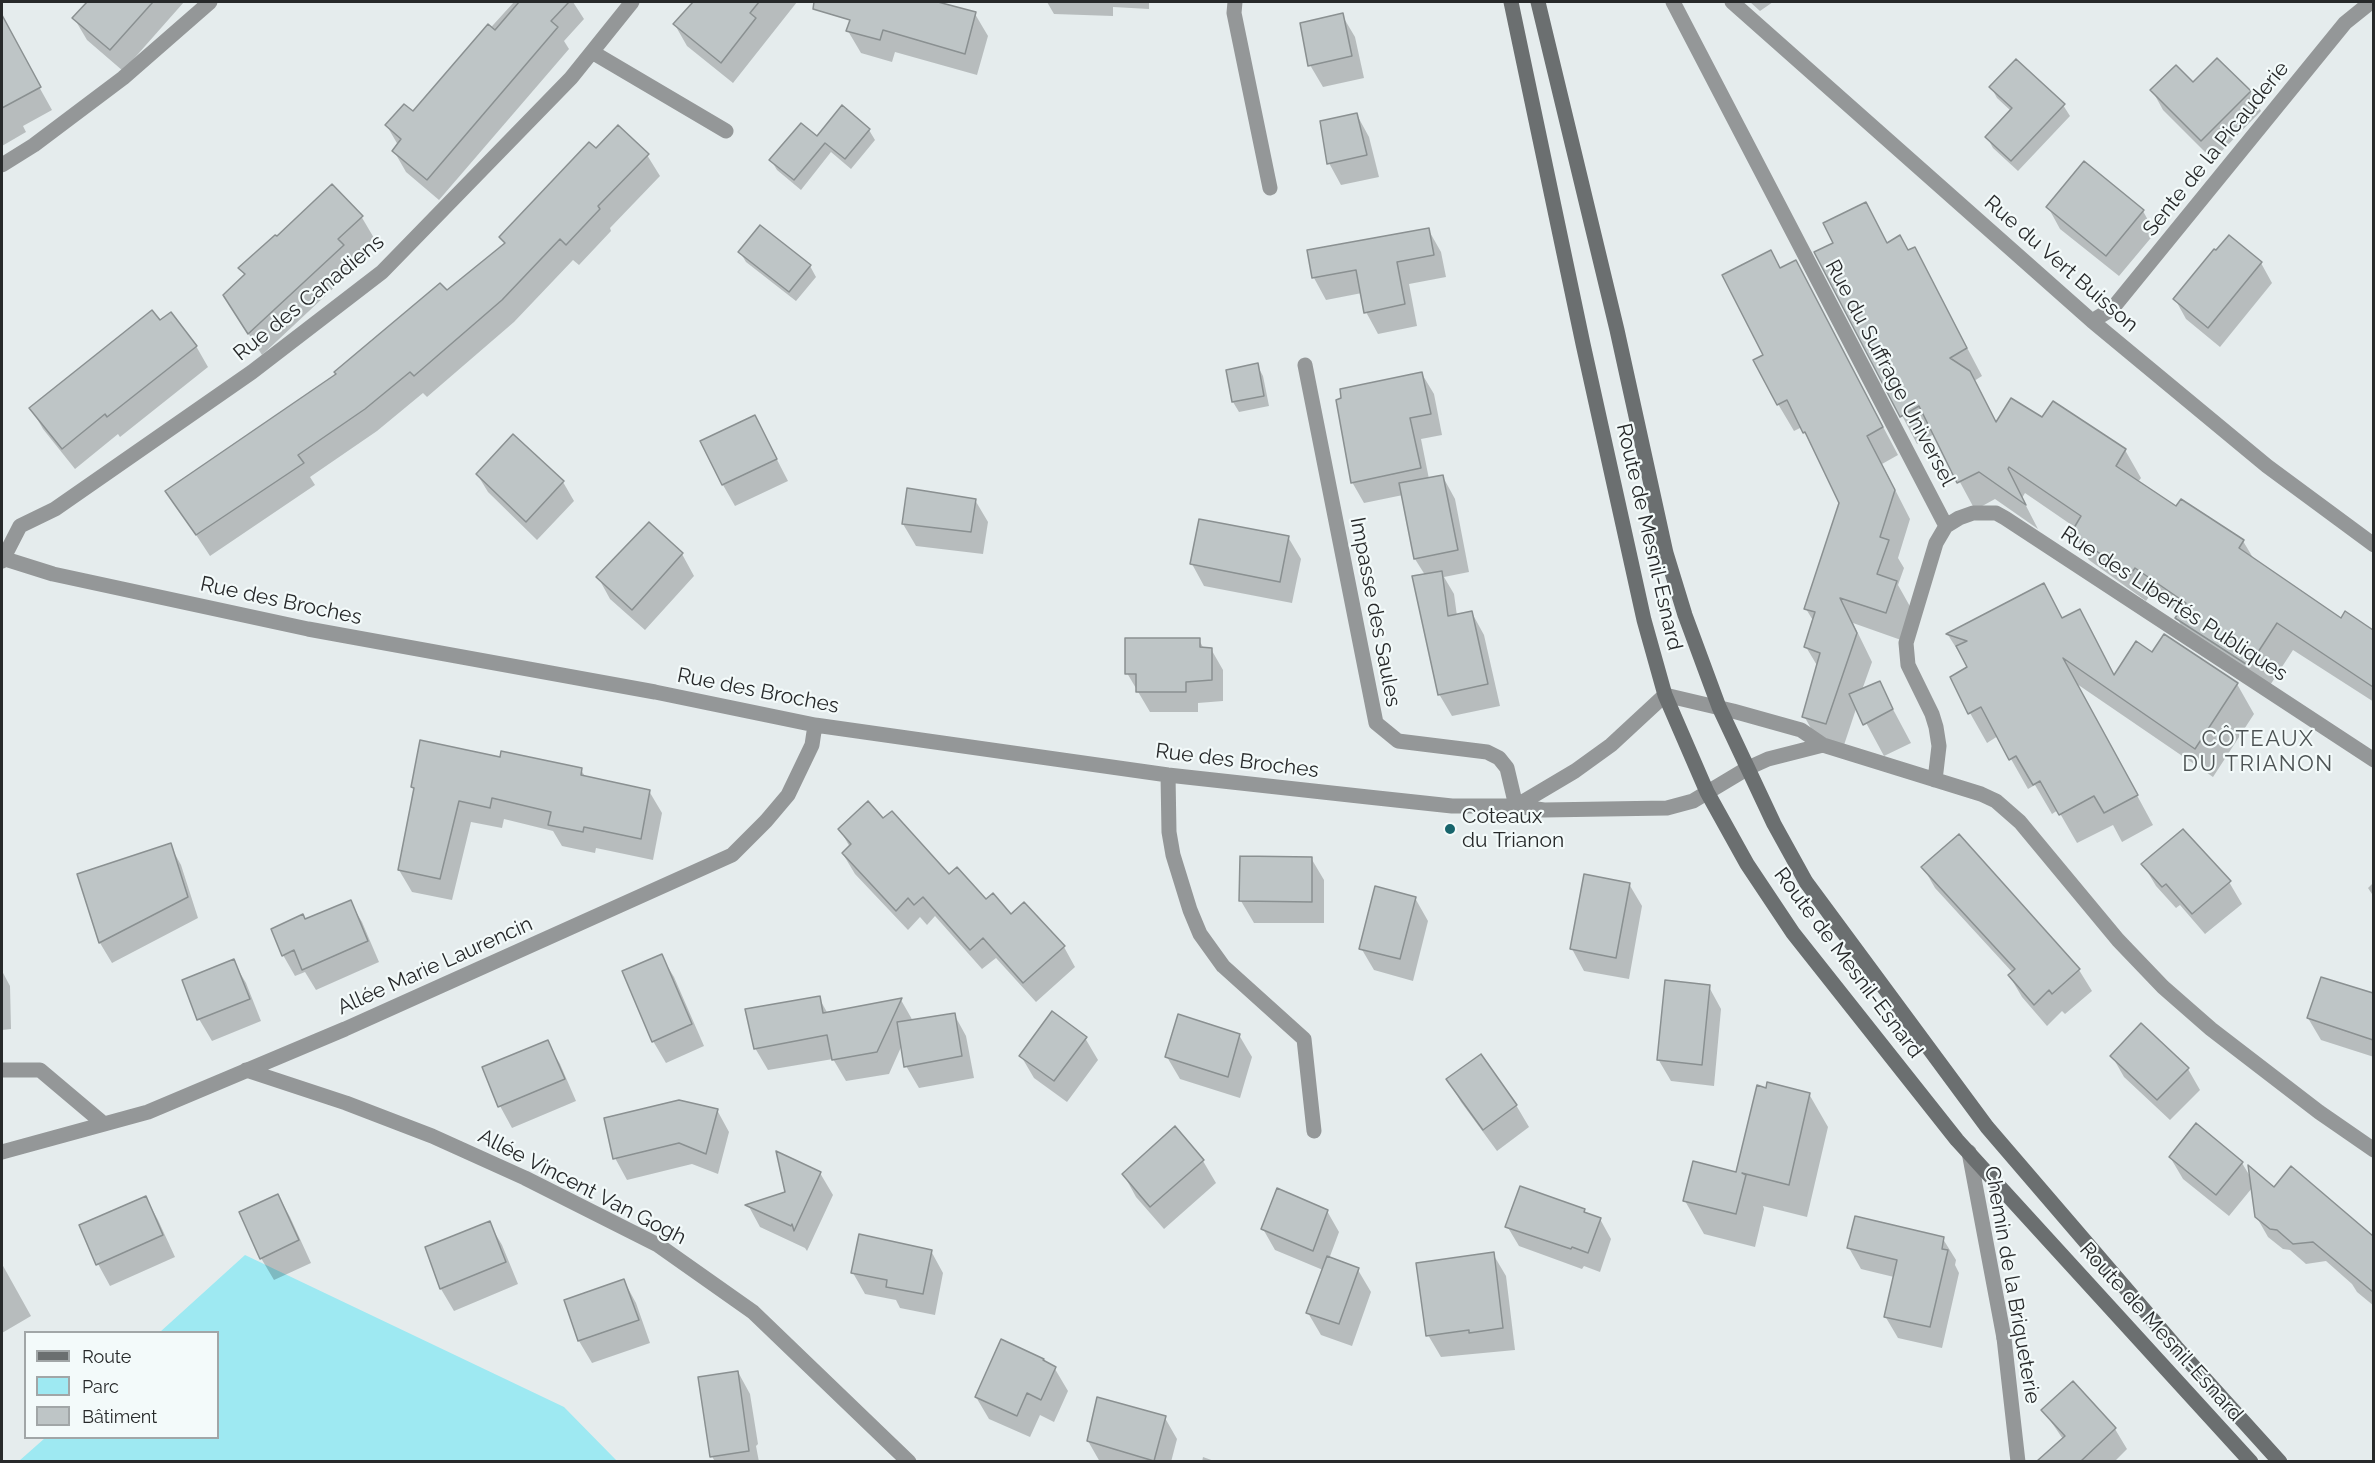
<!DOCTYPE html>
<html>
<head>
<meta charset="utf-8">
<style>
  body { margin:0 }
  #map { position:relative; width:2375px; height:1463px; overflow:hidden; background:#e5eced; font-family:Raleway,sans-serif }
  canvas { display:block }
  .frame { position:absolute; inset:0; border:3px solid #27292a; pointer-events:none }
  .legend { position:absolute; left:24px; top:1331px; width:195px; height:108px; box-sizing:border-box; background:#f3fafa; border:2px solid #a1a6a7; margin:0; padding:8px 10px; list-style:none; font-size:18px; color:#27292a }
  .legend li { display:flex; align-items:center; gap:12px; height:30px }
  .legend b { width:30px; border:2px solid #a1a6a7 }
</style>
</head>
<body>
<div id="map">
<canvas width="2375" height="1463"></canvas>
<div class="frame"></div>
<ul class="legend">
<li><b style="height:8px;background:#6b6f70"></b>Route</li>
<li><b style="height:16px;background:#9ee9f2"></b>Parc</li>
<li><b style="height:16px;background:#bec5c6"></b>Bâtiment</li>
</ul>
</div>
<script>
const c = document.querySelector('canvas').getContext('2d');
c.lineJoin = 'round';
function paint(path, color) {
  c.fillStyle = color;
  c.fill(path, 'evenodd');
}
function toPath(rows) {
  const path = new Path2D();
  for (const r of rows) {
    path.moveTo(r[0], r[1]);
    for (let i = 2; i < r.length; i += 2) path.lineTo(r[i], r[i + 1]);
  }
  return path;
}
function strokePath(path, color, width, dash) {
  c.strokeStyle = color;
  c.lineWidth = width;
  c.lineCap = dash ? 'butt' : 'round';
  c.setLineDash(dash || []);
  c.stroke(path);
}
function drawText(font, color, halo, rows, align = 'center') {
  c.font = font + ' Raleway,sans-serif';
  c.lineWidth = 4.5;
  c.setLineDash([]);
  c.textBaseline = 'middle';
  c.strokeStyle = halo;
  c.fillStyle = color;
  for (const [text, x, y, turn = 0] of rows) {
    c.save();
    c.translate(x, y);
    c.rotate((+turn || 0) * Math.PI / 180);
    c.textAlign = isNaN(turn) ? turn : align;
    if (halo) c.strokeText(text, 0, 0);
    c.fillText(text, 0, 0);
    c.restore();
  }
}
const green = toPath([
  [245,1255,564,1407,617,1461,19,1461,45,1438,218,1438,218,1332,160,1332]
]);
const shadow = toPath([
  [89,2,184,2,123,71,87,40,74,18],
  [514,2,573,2,584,19,564,41,569,49,439,200,406,172,394,151,398,145,387,126,413,113],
  [695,2,797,2,733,83,687,46,675,25],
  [856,2,871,2,891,7,892,2,933,2,975,14,988,36,977,75,895,52,892,62,861,53,848,31],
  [1047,2,1149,2,1149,9,1113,7,1113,16,1054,14],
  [1750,2,1773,2,1760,11],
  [1342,15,1355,37,1364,78,1323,87,1310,65],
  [19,51,52,110,23,126,26,132,2,146,2,60],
  [2193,84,2250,91,2261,111,2213,160,2163,110,2152,90],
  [1991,87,2063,105,2070,116,2018,171,1993,148,1987,137,2011,111,1997,98],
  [1357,115,1369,137,1379,177,1341,185,1329,163],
  [869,130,875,140,851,169,831,152,801,190,777,170,771,160,817,138],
  [596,150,647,155,660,176,610,228,611,231,579,265,573,260,514,322,427,397,423,393,377,431,310,477,315,485,210,556,167,491,337,375,447,292,505,244,501,237],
  [2084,163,2143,211,2155,233,2119,276,2060,229,2048,207],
  [361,216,374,238,351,260,355,268,262,355,238,317,245,276,240,268],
  [1428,229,1441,252,1446,277,1409,284,1417,326,1378,334,1366,312,1362,293,1326,300,1314,278,1309,251],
  [2229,237,2261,263,2272,283,2220,347,2186,319,2175,299],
  [1887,244,1908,252,1915,249,1982,376,1974,381,1997,423,2042,419,2125,450,2141,478,2138,482,2176,508,2243,541,2255,561,2341,620,2345,613,2374,631,2374,702,2293,650,2265,693,2193,646,2177,618,2180,614,2151,594,2146,601,2089,560,2073,533,2076,528,2025,493,2022,498,2038,529,1995,499,1975,510,1934,434,1917,444,1816,252],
  [740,252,810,266,816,277,796,301,746,262],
  [1796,262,1898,455,1882,464,1910,519,1898,558,1904,568,1898,585,1912,610,1901,640,1853,623,1872,662,1862,690,1879,683,1911,743,1884,756,1857,706,1842,751,1820,744,1804,716,1818,667,1806,647,1814,622,1806,609,1841,503,1802,427,1794,431,1778,404,1765,355,1780,269],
  [160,322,196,346,208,367,120,437,118,434,75,469,43,429,31,408],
  [1257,365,1263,376,1269,406,1239,412,1233,402],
  [1422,374,1434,394,1442,435,1421,439,1429,479,1443,477,1455,499,1469,572,1444,577,1454,594,1457,616,1472,613,1484,635,1500,706,1452,716,1439,694,1425,575,1415,559,1403,495,1364,503,1352,482],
  [755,417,788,481,735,506,723,485],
  [513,436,563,482,574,501,537,540,488,492,477,474],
  [975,500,988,522,983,554,916,546,903,524],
  [1288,537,1301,559,1292,603,1204,586,1192,564],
  [682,554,694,576,645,630,610,599,598,577],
  [2044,585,2063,619,2114,676,2152,654,2237,684,2254,714,2213,777,2077,684,2153,825,2122,842,2113,825,2077,843,2058,810,2052,814,2035,785,2028,789,1998,736,1987,743,1970,713,1969,668,1948,635],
  [1199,640,1204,649,1211,649,1223,670,1223,701,1198,703,1198,712,1150,712,1127,673],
  [501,759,581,770,586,778,649,791,662,813,653,860,596,848,595,853,562,846,553,831,504,819,502,828,471,822,452,900,412,892,399,870,415,792,412,787],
  [883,821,949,876,986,901,1064,947,1075,967,1036,1002,996,958,982,969,935,916,927,925,920,917,908,930,855,874,843,854,850,847,840,830],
  [1959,836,2079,970,2092,991,2065,1014,2062,1011,2047,1026,2022,997,2009,975,2013,973,1935,888,1923,867],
  [170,845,181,865,198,918,112,963,100,943,79,875],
  [1311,858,1324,880,1324,923,1254,923,1241,901],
  [2143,864,2229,882,2242,904,2205,934,2180,905,2176,908,2156,886],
  [2374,882,2374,897,2368,888],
  [1629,884,1642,906,1629,979,1584,971,1572,949],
  [1415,898,1428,921,1413,981,1374,970,1361,948],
  [350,902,362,922,379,962,316,990,305,972,295,976,283,955,305,920],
  [661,956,674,977,704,1046,666,1063,653,1041],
  [233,961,246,983,261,1021,212,1041,199,1019],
  [2,971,10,986,11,1029,2,1030],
  [2322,979,2374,995,2374,1057,2321,1040,2308,1018],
  [1709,987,1721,1009,1714,1086,1671,1081,1658,1059],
  [819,998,828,1014,901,1000,913,1021,954,1014,966,1036,974,1078,919,1088,906,1066,902,1045,889,1074,846,1081,833,1059,768,1070,755,1048],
  [2141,1026,2188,1069,2200,1090,2170,1120,2124,1077,2112,1056],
  [1239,1035,1252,1057,1240,1098,1180,1079,1167,1057],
  [1085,1038,1098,1060,1067,1102,1034,1078,1021,1056],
  [547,1042,560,1064,576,1101,512,1128,500,1106],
  [1448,1080,1516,1105,1529,1127,1497,1151,1461,1102],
  [1767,1089,1809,1094,1828,1127,1807,1217,1763,1206,1764,1209,1755,1247,1704,1234,1685,1201,1737,1174],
  [717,1110,729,1132,718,1174,692,1164,627,1180,615,1158],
  [2170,1157,2242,1163,2251,1178,2274,1189,2291,1168,2374,1238,2374,1306,2357,1292,2352,1284,2326,1261,2306,1264,2290,1250,2283,1249,2268,1237,2256,1216,2252,1188,2229,1216,2183,1179],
  [1203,1161,1216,1183,1164,1229,1136,1197,1124,1175],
  [820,1173,833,1195,807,1251,805,1248,760,1227,748,1205,787,1193],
  [278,1195,290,1217,311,1263,274,1280,261,1258],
  [146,1198,158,1220,175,1257,110,1286,98,1264],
  [1584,1210,1587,1214,1600,1219,1611,1239,1600,1272,1584,1266,1582,1269,1519,1246,1507,1226],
  [1327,1211,1339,1232,1329,1259,1358,1270,1371,1292,1352,1346,1321,1335,1308,1313,1323,1270,1275,1250,1263,1229],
  [489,1223,502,1245,518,1284,454,1311,441,1289,427,1248],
  [1943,1239,1956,1260,1955,1265,1959,1273,1942,1348,1898,1338,1885,1316,1894,1277,1861,1269,1849,1248],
  [931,1251,943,1273,935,1315,900,1308,896,1300,865,1294,853,1273],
  [1493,1254,1506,1276,1515,1350,1441,1357,1428,1335],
  [2,1264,31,1316,2,1333],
  [624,1281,636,1303,650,1343,592,1363,579,1341,566,1301],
  [1055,1369,1068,1391,1054,1422,1040,1415,1030,1437,989,1419,976,1397],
  [738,1372,750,1394,758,1444,756,1446,759,1462,715,1462,712,1456],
  [2072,1383,2115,1429,2127,1449,2114,1462,2061,1462,2054,1448,2063,1439,2043,1410],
  [1165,1418,1177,1439,1171,1462,1100,1462,1088,1441],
  [1203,1457,1217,1462,1202,1462]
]);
const building = toPath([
  [87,2,153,2,110,50,72,18,87,2],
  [519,2,569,2,551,21,558,27,427,180,392,151,401,139,385,125,404,104,413,111,488,24,495,30,519,2],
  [693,2,759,2,750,13,756,18,721,63,673,24,693,2],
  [814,2,938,2,976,12,965,54,883,30,880,40,846,31,850,20,813,9,814,2],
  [1343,13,1352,56,1308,66,1300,23,1343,13],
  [2,15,41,87,2,108,2,15],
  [2217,58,2251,91,2201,141,2150,90,2176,65,2193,82,2217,58],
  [2016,59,2065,104,2011,161,1985,137,2012,108,1989,87,2016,59],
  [842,105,870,129,845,159,825,143,794,180,769,160,801,123,817,136,842,105],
  [1357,113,1367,155,1327,164,1320,121,1357,113],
  [618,125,649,154,598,206,600,209,566,245,560,239,502,300,414,376,410,372,365,409,298,455,304,463,196,535,165,491,336,374,334,372,440,283,447,290,505,243,499,237,589,142,596,148,618,125],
  [2084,161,2144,210,2106,256,2046,207,2084,161],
  [332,184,363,216,338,239,344,245,248,334,223,295,245,274,238,268,275,235,277,236,332,184],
  [1866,202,1887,243,1900,235,1908,250,1915,247,1967,348,1950,358,1970,371,1996,422,2011,398,2042,417,2053,401,2126,449,2116,466,2176,506,2181,499,2244,540,2239,548,2341,618,2345,611,2373,630,2373,687,2277,623,2249,666,2175,618,2186,603,2135,568,2130,575,2071,533,2081,516,2009,467,2008,469,2026,505,1979,472,1957,483,1919,406,1900,417,1814,252,1833,243,1823,223,1866,202],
  [760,225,811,265,789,292,738,252,760,225],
  [1429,228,1434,255,1397,262,1405,304,1364,313,1356,270,1312,278,1307,250,1429,228],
  [2229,235,2262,262,2208,328,2173,299,2214,249,2216,250,2229,235],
  [1771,250,1780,268,1796,260,1883,427,1867,436,1895,490,1880,537,1889,540,1877,574,1897,581,1886,613,1840,598,1857,633,1826,724,1802,717,1820,653,1804,647,1815,612,1804,609,1839,503,1805,432,1803,433,1787,400,1777,405,1753,360,1763,355,1722,275,1771,250],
  [152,310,160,320,171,312,197,346,107,417,105,414,62,449,29,408,152,310],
  [1258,363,1264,396,1232,402,1226,370,1258,363],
  [1422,372,1431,414,1410,418,1421,468,1351,483,1336,400,1341,398,1340,389,1422,372],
  [755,415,777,459,722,485,700,441,755,415],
  [513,434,564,481,526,522,476,474,513,434],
  [1443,475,1458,550,1414,559,1399,483,1443,475],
  [907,488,976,499,971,532,902,524,907,488],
  [1199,519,1289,536,1280,582,1190,564,1199,519],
  [649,522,683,553,632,610,596,577,649,522],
  [1442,571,1448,616,1472,611,1488,684,1438,695,1412,576,1442,571],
  [2044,583,2062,618,2080,609,2114,675,2136,641,2152,652,2164,634,2238,683,2195,749,2063,658,2138,795,2104,813,2094,796,2059,815,2040,781,2033,785,2016,756,2009,760,1981,707,1968,714,1950,677,1967,667,1956,646,1967,641,1946,634,2044,583],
  [1125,638,1200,638,1200,647,1212,648,1212,680,1186,682,1186,692,1136,692,1136,674,1125,674,1125,638],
  [1880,681,1893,709,1863,725,1849,694,1880,681],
  [420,740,500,757,501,751,582,768,581,775,650,790,641,839,584,827,583,832,548,825,551,812,492,798,490,808,459,801,440,879,398,870,414,788,411,787,420,740],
  [868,801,883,818,892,811,949,874,957,867,986,899,993,893,1011,914,1024,902,1065,946,1023,983,983,938,970,950,923,897,914,905,908,898,896,911,842,853,851,844,838,829,868,801],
  [2183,829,2231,881,2192,914,2166,884,2162,887,2141,864,2183,829],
  [1959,834,2080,969,2052,994,2049,990,2034,1005,2008,975,2015,969,1921,867,1959,834],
  [171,843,188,897,99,943,77,874,171,843],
  [1240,856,1312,857,1312,902,1239,901,1240,856],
  [1584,874,1630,883,1616,958,1570,949,1584,874],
  [1375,886,1416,897,1400,959,1359,949,1375,886],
  [351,900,368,941,302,970,294,950,282,956,271,929,303,914,305,919,351,900],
  [662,954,692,1024,652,1042,622,971,662,954],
  [234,959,250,999,197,1020,182,980,234,959],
  [2321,977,2373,993,2373,1040,2307,1018,2321,977],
  [1665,980,1710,985,1702,1065,1657,1060,1665,980],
  [820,996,823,1013,902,998,877,1052,832,1060,827,1035,754,1049,745,1009,820,996],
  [1052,1011,1087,1037,1054,1081,1019,1056,1052,1011],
  [955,1013,962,1056,904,1067,897,1022,955,1013],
  [1178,1014,1240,1034,1228,1077,1165,1057,1178,1014],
  [2141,1023,2189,1068,2157,1100,2110,1056,2141,1023],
  [548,1040,565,1079,498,1107,482,1067,548,1040],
  [1481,1054,1517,1105,1483,1130,1446,1079,1481,1054],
  [1767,1082,1810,1093,1789,1185,1742,1173,1746,1175,1736,1214,1683,1201,1693,1161,1736,1172,1757,1085,1766,1088,1767,1082],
  [679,1100,718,1109,706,1154,679,1143,613,1159,604,1118,679,1100],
  [2196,1123,2243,1162,2216,1195,2169,1157,2196,1123],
  [1175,1126,1204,1160,1150,1207,1122,1174,1175,1126],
  [776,1151,821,1172,794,1231,792,1224,791,1226,745,1205,785,1192,776,1151],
  [2248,1165,2274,1187,2291,1166,2373,1236,2373,1292,2313,1242,2293,1244,2277,1230,2270,1229,2255,1217,2248,1165],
  [1520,1186,1585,1209,1584,1212,1601,1218,1588,1253,1572,1247,1571,1249,1505,1227,1520,1186],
  [1277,1188,1328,1210,1313,1251,1261,1229,1277,1188],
  [278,1194,299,1240,260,1259,239,1212,278,1194],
  [146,1196,163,1235,96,1265,79,1225,146,1196],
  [1855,1216,1944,1237,1942,1249,1948,1250,1930,1327,1884,1317,1897,1260,1847,1248,1855,1216],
  [490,1221,506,1262,440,1289,425,1247,490,1221],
  [859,1234,932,1250,923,1294,886,1287,887,1280,851,1273,859,1234],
  [1494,1252,1503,1328,1469,1333,1469,1330,1426,1336,1416,1263,1494,1252],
  [1327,1256,1359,1268,1339,1324,1306,1313,1327,1256],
  [624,1279,639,1320,578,1341,564,1300,624,1279],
  [1001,1339,1044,1359,1043,1360,1056,1367,1041,1400,1027,1393,1017,1416,975,1397,1001,1339],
  [738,1371,749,1451,710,1457,698,1377,738,1371],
  [2073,1381,2116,1428,2081,1461,2037,1461,2065,1436,2041,1410,2073,1381],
  [1097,1397,1166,1416,1154,1461,1087,1441,1097,1397]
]);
const pedestrian = toPath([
  [2004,1338,2018,1462]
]);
const minor = toPath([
  [1235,2,1234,13,1270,188],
  [1673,2,1946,526,1936,543,1906,643,1908,665,1932,714,1936,727,1939,746,1935,780],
  [1732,2,2092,321,2267,466,2374,545],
  [592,52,726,131],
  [2,165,34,145,123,78,210,2],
  [2092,321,2112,309,2345,23,2371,2],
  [1305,365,1376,723,1398,741,1487,752,1499,758,1507,768,1516,806],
  [1946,526,1959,518,1973,513,1996,513,2005,518,2374,760],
  [2,558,53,574,308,629,655,692,815,725,1168,775,1368,797,1452,806,1516,806,1544,810,1667,808,1693,801,1748,768,1768,759,1823,745],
  [2,561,20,526,55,509,252,372,382,272,571,78,632,2],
  [1168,775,1169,832,1173,855,1190,910,1200,934,1223,966,1304,1039,1314,1131],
  [1516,806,1575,771,1611,745,1665,695,1733,711,1801,730,1823,745,1981,794,1996,801,2020,822,2118,940,2163,987,2211,1029,2319,1112,2374,1150],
  [2,1070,40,1070,104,1124],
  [246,1070,346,1103,432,1136,525,1178,658,1245,753,1312,909,1462],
  [2,1152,148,1112,345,1029,732,855,766,821,788,795,812,745,815,725],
  [1969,1152,2004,1338]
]);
const secondary = toPath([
  [1511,2,1583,344,1644,620,1665,695,1707,792,1747,864,1793,933,1957,1140,2251,1462],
  [1538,2,1617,330,1666,553,1685,615,1719,707,1774,824,1806,882,1987,1127,2176,1347,2280,1462]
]);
const markers = [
  [1450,829,6,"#17646c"]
];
const streetNames = [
  ["Sente de la Picauderie",2216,149,-51],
  ["Rue du Vert Buisson",2061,264,41],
  ["Rue des Canadiens",309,298,-39],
  ["Rue du Suffrage Universel",1890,373,62],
  ["Route de Mesnil-Esnard",1649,537,77],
  ["Rue des Broches",281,601,12],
  ["Rue des Libertés Publiques",2174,604,33],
  ["Impasse des Saules",1375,612,79],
  ["Rue des Broches",758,691,11],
  ["Rue des Broches",1237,761,7],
  ["Route de Mesnil-Esnard",1848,963,53],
  ["Allée Marie Laurencin",435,966,-24],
  ["Allée Vincent Van Gogh",582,1187,27],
  ["Chemin de la Briqueterie",2012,1285,80],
  ["Route de Mesnil-Esnard",2161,1332,48]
];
const poiNames = [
  ["Coteaux",1462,817],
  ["du Trianon",1462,841]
];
const neighbourhoodNames = [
  ["CÔTEAUX",2258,739],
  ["DU TRIANON",2258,764]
];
paint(green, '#9ee9f2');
paint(shadow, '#0003');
paint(building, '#bec5c6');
strokePath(building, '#8a9091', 1.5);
strokePath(pedestrian, '#949798', 15);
strokePath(minor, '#949798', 15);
strokePath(secondary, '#6b6f70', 15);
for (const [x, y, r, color] of markers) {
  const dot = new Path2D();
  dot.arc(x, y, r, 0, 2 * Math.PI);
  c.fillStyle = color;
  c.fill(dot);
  strokePath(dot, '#f3fafa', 2);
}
drawText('21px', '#27292a', '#f3fafa', streetNames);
drawText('21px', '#27292a', '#f3fafa', poiNames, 'left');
c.letterSpacing = '1.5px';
drawText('22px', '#4d5354', '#f3fafa', neighbourhoodNames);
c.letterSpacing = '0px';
</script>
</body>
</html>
